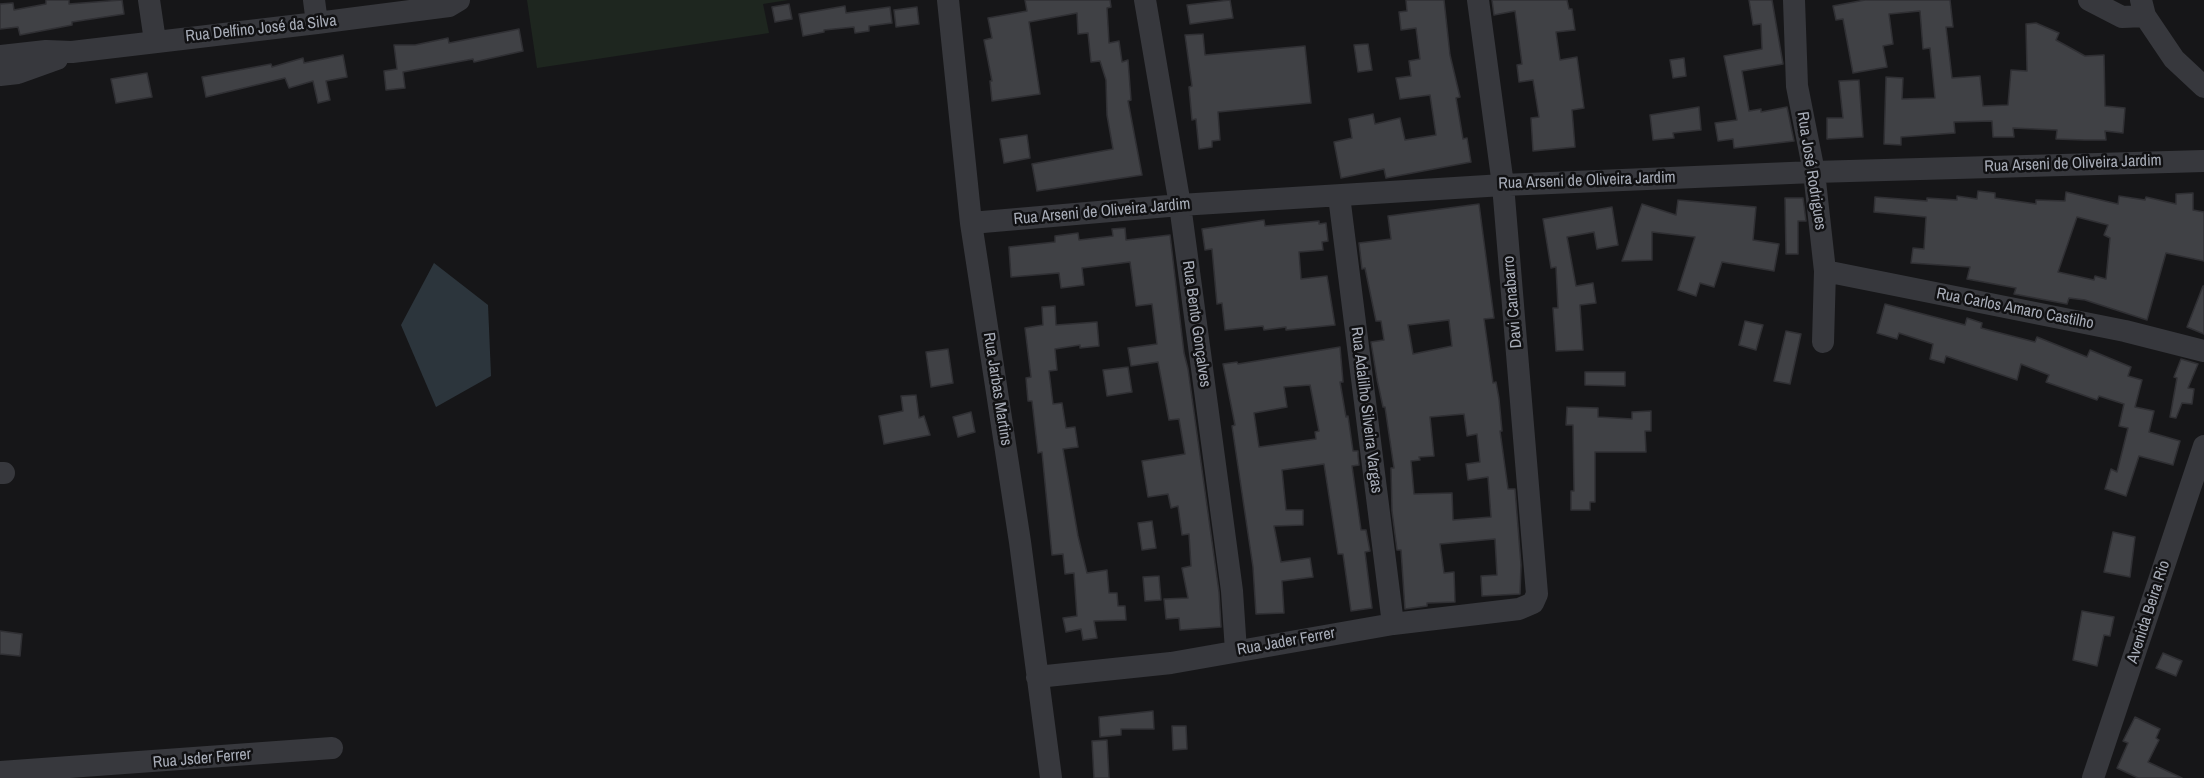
<!DOCTYPE html>
<html>
<head>
<meta charset="utf-8">
<style>
  body { margin:0 }
  canvas { display:block; background:#161618 }
</style>
</head>
<body>
<canvas width="2204" height="778"></canvas>
<script>
const c = document.querySelector('canvas').getContext('2d');
c.lineJoin = 'round';
function paint(path, color) {
  c.fillStyle = color;
  c.fill(path, 'evenodd');
}
function toPath(rows) {
  const path = new Path2D();
  for (const r of rows) {
    path.moveTo(r[0], r[1]);
    for (let i = 2; i < r.length; i += 2) path.lineTo(r[i], r[i + 1]);
  }
  return path;
}
function strokePath(path, color, width, dash) {
  c.strokeStyle = color;
  c.lineWidth = width;
  c.lineCap = dash ? 'butt' : 'round';
  c.setLineDash(dash || []);
  c.stroke(path);
}
function drawText(font, color, halo, rows, align = 'center') {
  c.font = font + ' "Archivo Narrow",sans-serif';
  c.lineWidth = 5;
  c.setLineDash([]);
  c.textBaseline = 'middle';
  c.strokeStyle = halo;
  c.fillStyle = color;
  for (const [text, x, y, turn = 0] of rows) {
    c.save();
    c.translate(x, y);
    c.rotate((+turn || 0) * Math.PI / 180);
    c.textAlign = isNaN(turn) ? turn : align;
    if (halo) c.strokeText(text, 0, 0);
    c.fillText(text, 0, 0);
    c.restore();
  }
}
const green = toPath([
  [527,0,788,0,763,4,769,33,537,68]
]);
const water = toPath([
  [434,263,488,305,491,376,436,407,401,325]
]);
const building = toPath([
  [46,0,69,0,69,4,122,0,124,14,72,22,72,25,20,35,18,27,0,29,0,4,13,3,14,10,46,4,46,0],
  [1025,0,1110,0,1111,7,1107,8,1109,43,1119,41,1122,62,1128,60,1131,100,1128,101,1142,175,1037,191,1032,164,1113,149,1107,115,1106,80,1100,61,1091,62,1088,33,1078,34,1077,13,1029,22,1040,94,992,101,990,81,992,81,984,40,992,38,988,18,1027,11,1025,0],
  [1230,0,1233,18,1190,24,1187,5,1230,0],
  [1406,0,1444,0,1450,55,1460,97,1456,98,1463,139,1467,138,1471,162,1386,178,1384,169,1341,178,1334,142,1352,138,1349,119,1373,114,1375,124,1400,118,1405,140,1436,135,1430,95,1400,99,1396,78,1411,76,1409,61,1420,59,1416,28,1401,30,1399,12,1407,11,1406,0],
  [1492,0,1567,0,1569,9,1572,9,1575,30,1556,32,1560,60,1577,57,1584,108,1572,110,1575,147,1533,151,1531,118,1539,117,1533,80,1519,82,1517,65,1522,64,1515,11,1494,15,1492,0],
  [1749,0,1772,0,1783,64,1742,71,1749,111,1761,109,1761,112,1787,107,1794,141,1734,148,1733,139,1718,141,1715,123,1737,120,1724,56,1762,49,1761,24,1753,25,1749,0],
  [1865,0,1950,0,1953,27,1946,27,1952,78,1980,76,1983,106,2008,105,2011,70,2027,71,2026,24,2036,23,2059,33,2056,40,2085,56,2104,55,2105,106,2125,108,2123,133,2105,131,2106,140,2084,140,2056,139,2057,130,2013,128,2014,137,1993,137,1992,121,1954,122,1955,133,1901,137,1901,145,1884,144,1886,77,1903,78,1902,99,1935,98,1930,48,1923,49,1920,11,1889,14,1893,44,1883,46,1887,67,1853,73,1843,19,1836,20,1833,6,1865,0],
  [789,4,792,19,775,22,772,7,789,4],
  [845,6,846,13,890,7,892,23,869,26,869,31,855,33,854,27,824,30,824,32,803,36,799,14,845,6],
  [917,7,919,24,896,27,894,10,917,7],
  [519,29,523,51,474,62,473,59,403,72,405,88,386,90,384,71,397,69,394,45,415,45,448,38,449,43,519,29],
  [1203,34,1205,55,1305,46,1311,103,1218,112,1220,140,1212,141,1212,147,1199,149,1196,119,1192,120,1189,87,1192,86,1185,35,1203,34],
  [1368,44,1372,70,1358,72,1354,45,1368,44],
  [343,55,347,77,326,81,330,100,318,103,313,81,289,88,285,78,206,97,202,77,271,64,272,67,303,58,304,63,343,55],
  [1684,58,1686,76,1673,78,1670,60,1684,58],
  [147,73,152,97,116,103,111,79,147,73],
  [1859,80,1863,137,1827,139,1827,118,1843,118,1839,81,1859,80],
  [1699,107,1701,130,1673,133,1674,138,1653,140,1650,115,1699,107],
  [1027,135,1030,158,1004,163,1000,139,1027,135],
  [1978,191,1995,193,1995,198,2036,204,2036,200,2065,201,2066,192,2118,204,2119,196,2145,200,2146,197,2176,204,2176,194,2193,193,2193,210,2204,212,2204,261,2166,253,2147,320,2085,300,2069,298,2067,304,2014,294,2016,288,1967,279,1970,267,1911,263,1913,248,1924,249,1926,217,1874,212,1875,197,1927,201,1927,198,1957,200,1957,196,1977,199,1978,191],
  [2077,217,2108,225,2104,235,2110,238,2106,279,2095,276,2094,280,2058,272,2077,217],
  [1785,198,1803,198,1806,221,1798,221,1798,254,1786,254,1785,198],
  [1678,200,1756,207,1753,240,1779,244,1774,271,1722,262,1714,287,1700,283,1696,296,1678,290,1695,237,1652,232,1652,260,1622,261,1642,204,1676,215,1678,200],
  [1479,204,1494,318,1484,319,1493,383,1496,382,1499,399,1502,431,1500,431,1508,489,1515,489,1521,565,1520,594,1482,596,1481,576,1497,575,1495,539,1440,544,1444,573,1454,572,1455,602,1427,603,1427,606,1405,609,1401,550,1397,550,1392,511,1391,468,1394,468,1385,407,1383,407,1377,379,1371,342,1384,340,1381,321,1376,321,1365,268,1362,269,1359,243,1391,239,1388,216,1479,204],
  [1449,320,1452,346,1413,354,1408,325,1449,320],
  [1464,414,1467,436,1477,434,1480,462,1466,464,1468,480,1488,477,1491,517,1453,520,1452,493,1414,494,1411,461,1420,460,1419,457,1434,456,1430,417,1464,414],
  [1612,207,1618,245,1597,249,1594,232,1567,237,1576,286,1593,283,1596,303,1580,305,1583,350,1556,351,1553,308,1558,308,1556,267,1551,268,1543,219,1612,207],
  [1264,220,1265,226,1319,221,1319,224,1326,223,1328,241,1322,242,1323,250,1299,252,1301,279,1327,276,1335,325,1286,330,1286,327,1264,330,1263,326,1225,330,1222,303,1217,304,1212,249,1205,250,1202,229,1264,220],
  [1125,228,1126,240,1170,235,1184,353,1188,369,1219,592,1221,627,1180,630,1179,618,1166,619,1164,599,1188,598,1182,568,1191,566,1189,534,1182,535,1178,506,1171,508,1168,494,1148,497,1142,461,1185,454,1179,419,1169,420,1158,362,1131,366,1128,348,1157,344,1152,304,1136,306,1130,262,1082,268,1084,285,1061,288,1059,273,1011,277,1009,247,1055,242,1055,236,1078,233,1079,240,1113,236,1112,229,1125,228],
  [2203,286,2204,286,2204,334,2187,327,2203,286],
  [1885,304,1965,325,1967,318,1982,323,1981,328,2035,342,2037,337,2087,357,2090,350,2131,367,2128,376,2142,380,2135,407,2154,411,2149,432,2180,441,2173,465,2139,456,2126,496,2105,489,2111,469,2117,472,2128,428,2119,426,2124,404,2099,396,2097,400,2046,382,2049,375,2021,364,2017,380,1946,356,1944,363,1930,359,1933,344,1899,333,1897,339,1877,333,1885,304],
  [1055,306,1056,325,1097,322,1099,346,1080,348,1080,345,1055,349,1057,370,1049,371,1053,404,1062,403,1066,428,1075,427,1078,447,1063,449,1078,536,1087,573,1107,570,1109,593,1117,593,1118,606,1125,606,1126,620,1094,621,1097,638,1083,640,1081,629,1066,632,1063,618,1077,616,1074,573,1065,574,1063,554,1052,555,1042,452,1038,453,1032,401,1028,401,1026,378,1031,377,1025,328,1043,325,1042,307,1055,306],
  [1745,321,1763,325,1756,350,1739,345,1745,321],
  [1786,331,1801,334,1790,384,1774,381,1786,331],
  [1340,347,1343,382,1340,382,1346,417,1348,416,1353,451,1358,451,1358,456,1359,465,1352,466,1361,530,1366,530,1370,551,1365,552,1372,608,1351,611,1343,554,1338,554,1324,464,1282,470,1286,510,1303,510,1303,525,1274,526,1281,562,1310,558,1313,577,1282,581,1284,613,1256,614,1253,567,1232,426,1235,425,1223,364,1237,362,1238,364,1340,347],
  [1310,385,1319,431,1315,432,1316,439,1259,447,1254,413,1287,407,1284,387,1310,385],
  [948,349,953,383,931,387,926,352,948,349],
  [2181,359,2198,364,2188,388,2194,389,2192,404,2182,403,2176,418,2170,417,2177,378,2174,377,2181,359],
  [1128,367,1132,392,1107,396,1103,370,1128,367],
  [1585,372,1625,372,1625,386,1585,385,1585,372],
  [916,395,919,418,924,416,930,435,884,444,879,416,903,411,901,396,916,395],
  [1567,407,1598,408,1598,417,1632,419,1632,412,1651,411,1651,431,1645,431,1646,452,1595,452,1595,502,1590,502,1590,510,1571,510,1571,491,1574,491,1573,425,1566,425,1567,407],
  [971,412,975,432,958,437,953,417,971,412],
  [1152,521,1156,548,1142,550,1138,523,1152,521],
  [2113,532,2135,537,2130,577,2104,572,2113,532],
  [1159,576,1161,600,1145,601,1143,577,1159,576],
  [2082,611,2114,617,2110,636,2104,635,2097,666,2073,660,2082,611],
  [0,631,22,634,20,656,0,654,0,631],
  [2163,653,2182,661,2176,676,2156,668,2163,653],
  [1153,711,1154,729,1121,729,1121,735,1100,737,1099,717,1153,711],
  [2135,717,2160,729,2156,738,2159,740,2148,762,2182,778,2138,778,2117,768,2128,743,2123,741,2135,717],
  [1172,726,1186,726,1187,749,1173,750,1172,726],
  [1107,740,1109,778,1094,778,1092,741,1107,740]
]);
const minor = toPath([
  [149,0,155,41],
  [314,0,317,23],
  [948,0,971,223,1020,542,1051,778],
  [1145,0,1180,205,1232,591,1236,651],
  [1794,0,1797,86,1814,172,1825,271,1823,342],
  [2089,0,2122,17,2145,16],
  [2141,0,2145,16,2174,59,2204,87],
  [0,56,46,51,72,52,317,23,449,6,459,0],
  [0,75,18,73,57,59],
  [1339,196,1393,624],
  [971,223,1180,205,1503,185,1814,172,2204,161],
  [1825,271,2125,331,2204,351],
  [0,473,4,473],
  [1037,677,1171,663,1393,624,1519,609,1533,603,1537,594,1503,185,1478,0],
  [0,772,332,748],
  [2093,778,2204,446]
]);
const streetNames = [
  ["Rua Delfino José da Silva",261,29,-6],
  ["Rua Arseni de Oliveira Jardim",2073,164,-2],
  ["Rua José Rodrigues",1811,171,81],
  ["Rua Arseni de Oliveira Jardim",1587,181,-2],
  ["Rua Arseni de Oliveira Jardim",1102,212,-5],
  ["Davi Canabarro",1513,302,-95],
  ["Rua Carlos Amaro Castilho",2015,309,11],
  ["Rua Bento Gonçalves",1196,324,82],
  ["Rua Jarbas Martins",997,389,81],
  ["Rua Adalilho Silveira Vargas",1366,410,83],
  ["Avenida Beira Rio",2149,612,-72],
  ["Rua Jader Ferrer",1286,642,-10],
  ["Rua Jsder Ferrer",202,759,-5]
];
paint(green, '#1e261f');
paint(water, '#2c353c');
paint(building, '#404145');
strokePath(building, '#303034', 1.5);
strokePath(minor, '#37383d', 22);
drawText('16px', '#a8adb8', '#111113', streetNames);
</script>
</body>
</html>
